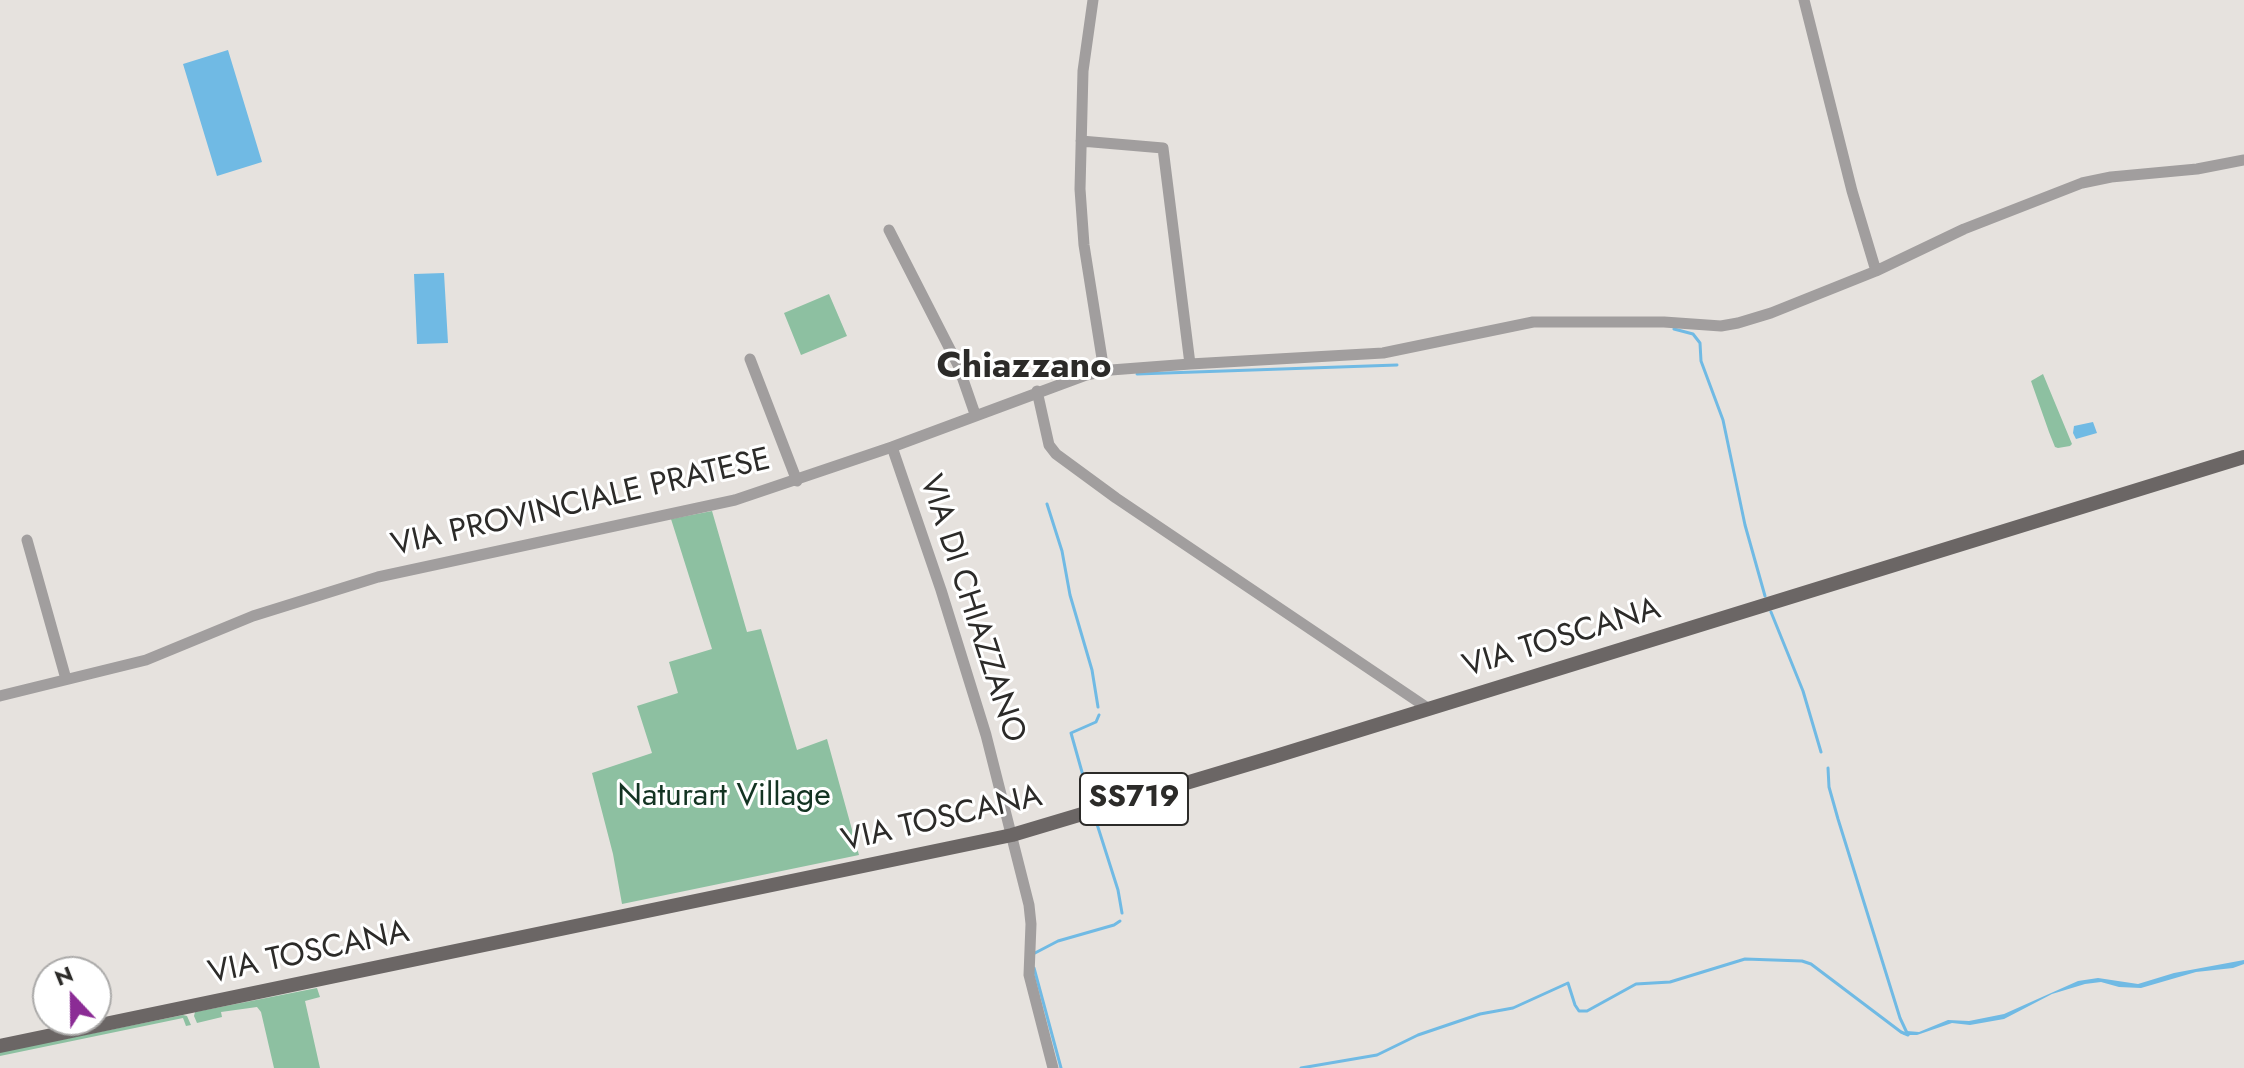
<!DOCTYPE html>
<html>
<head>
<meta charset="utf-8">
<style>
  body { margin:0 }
  #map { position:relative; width:2244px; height:1068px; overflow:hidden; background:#e6e2de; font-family:Jost,sans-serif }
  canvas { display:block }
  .north { position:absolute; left:32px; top:956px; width:80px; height:80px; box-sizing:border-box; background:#fff; border:2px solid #abaaa9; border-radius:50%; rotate:338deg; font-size:22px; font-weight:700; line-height:32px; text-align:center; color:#2c2b29 }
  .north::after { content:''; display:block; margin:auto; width:28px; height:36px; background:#8b2c95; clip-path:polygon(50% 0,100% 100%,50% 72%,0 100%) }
</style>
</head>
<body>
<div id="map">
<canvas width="2244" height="1068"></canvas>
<div class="north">N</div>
</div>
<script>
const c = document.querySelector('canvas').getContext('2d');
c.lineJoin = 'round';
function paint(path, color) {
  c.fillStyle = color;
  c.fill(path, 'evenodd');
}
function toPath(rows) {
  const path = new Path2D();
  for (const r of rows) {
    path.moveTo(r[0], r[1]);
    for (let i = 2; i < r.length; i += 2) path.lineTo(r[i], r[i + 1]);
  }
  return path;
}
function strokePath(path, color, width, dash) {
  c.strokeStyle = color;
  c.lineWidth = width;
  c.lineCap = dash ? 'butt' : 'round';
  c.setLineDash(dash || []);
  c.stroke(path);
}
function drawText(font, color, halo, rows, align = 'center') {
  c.font = font + ' Jost,sans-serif';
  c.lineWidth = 6;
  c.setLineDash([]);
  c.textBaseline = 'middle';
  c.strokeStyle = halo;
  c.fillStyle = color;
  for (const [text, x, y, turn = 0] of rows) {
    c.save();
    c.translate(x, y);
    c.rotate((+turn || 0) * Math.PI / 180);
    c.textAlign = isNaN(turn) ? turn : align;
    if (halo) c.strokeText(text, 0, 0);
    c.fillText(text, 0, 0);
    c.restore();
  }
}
const green = toPath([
  [829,294,847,336,801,355,784,313],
  [2043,374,2072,444,2070,446,2058,448,2055,447,2049,432,2031,381],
  [712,511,747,632,761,629,797,750,827,739,859,855,622,904,613,854,592,773,652,753,637,706,678,693,669,662,712,649,671,519],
  [317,988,320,997,305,1001,320,1068,274,1068,261,1012,257,1007,221,1012,222,1017,197,1023,194,1016,195,1012],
  [183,1015,187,1016,191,1025,186,1026,183,1018,0,1056,0,1052]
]);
const water = toPath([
  [228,50,262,162,217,176,183,64],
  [444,273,448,343,417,344,414,274],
  [2093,422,2097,433,2076,439,2073,433,2074,426],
  [2244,960,2244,964,2233,968,2196,972,2141,988,2119,987,2101,982,2085,984,2052,994,2004,1019,1970,1025,1952,1023,1917,1035,1903,1035,1907,1031,1919,1032,1948,1020,1969,1021,2004,1014,2078,981,2098,978,2138,984,2174,973]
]);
const stream = toPath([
  [1674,329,1693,334,1700,343,1701,361,1723,420,1745,525,1765,596],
  [1137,374,1397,365],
  [1047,504,1062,551,1070,595,1092,670,1098,707],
  [1771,612,1803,691,1821,752],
  [1828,768,1829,787,1838,819,1900,1018,1908,1035],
  [1091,804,1071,733,1096,722,1099,715],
  [1096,821,1118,890,1122,913],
  [1035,953,1058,941,1114,925,1120,921],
  [1034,968,1061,1068],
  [1301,1068,1377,1055,1418,1035,1480,1014,1513,1008,1568,983,1575,1005,1579,1011,1587,1011,1636,984,1670,982,1745,959,1802,961,1811,964,1901,1032,1908,1035]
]);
const minor = toPath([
  [1093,0,1083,71,1080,189,1084,245,1104,371],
  [1804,0,1852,191,1876,271],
  [1081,141,1163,148,1190,364],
  [889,230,958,365,975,414],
  [750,359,797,481],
  [1037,391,1049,445,1056,454,1116,498,1429,709],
  [892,447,941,590,986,735,1029,905,1031,924,1029,975,1053,1068],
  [27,540,66,679],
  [0,696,146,660,253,616,378,577,735,500,892,447,1086,375,1111,370,1190,364,1383,353,1533,322,1664,322,1721,326,1738,323,1771,313,1876,271,1964,229,2082,183,2111,177,2197,169,2244,160]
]);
const major = toPath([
  [0,1046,1012,835,1273,757,2244,457]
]);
const shields = [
  [1134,799,108]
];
const shieldNames = [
  ["SS719",1134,799]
];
const streetNames = [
  ["VIA PROVINCIALE PRATESE",581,504,-13],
  ["VIA DI CHIAZZANO",971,609,72],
  ["VIA TOSCANA",1562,639,-17],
  ["VIA TOSCANA",942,820,-13],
  ["VIA TOSCANA",309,954,-12]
];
const parkNames = [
  ["Naturart Village",724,797]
];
const quarterNames = [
  ["Chiazzano",1024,368]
];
paint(green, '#8dc0a1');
paint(water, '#70bae4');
strokePath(stream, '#70bae4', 3);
strokePath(minor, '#a19e9e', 11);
strokePath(major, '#6b6665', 14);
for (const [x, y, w] of shields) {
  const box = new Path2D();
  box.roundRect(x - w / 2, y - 26, w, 52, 6);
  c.fillStyle = '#fff';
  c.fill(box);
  strokePath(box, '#2c2b29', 2);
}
drawText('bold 30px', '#2c2b29', null, shieldNames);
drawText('32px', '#2c2b29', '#fff', streetNames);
drawText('32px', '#133322', '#fff', parkNames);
drawText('bold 36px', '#2c2b29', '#fff', quarterNames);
</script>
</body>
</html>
